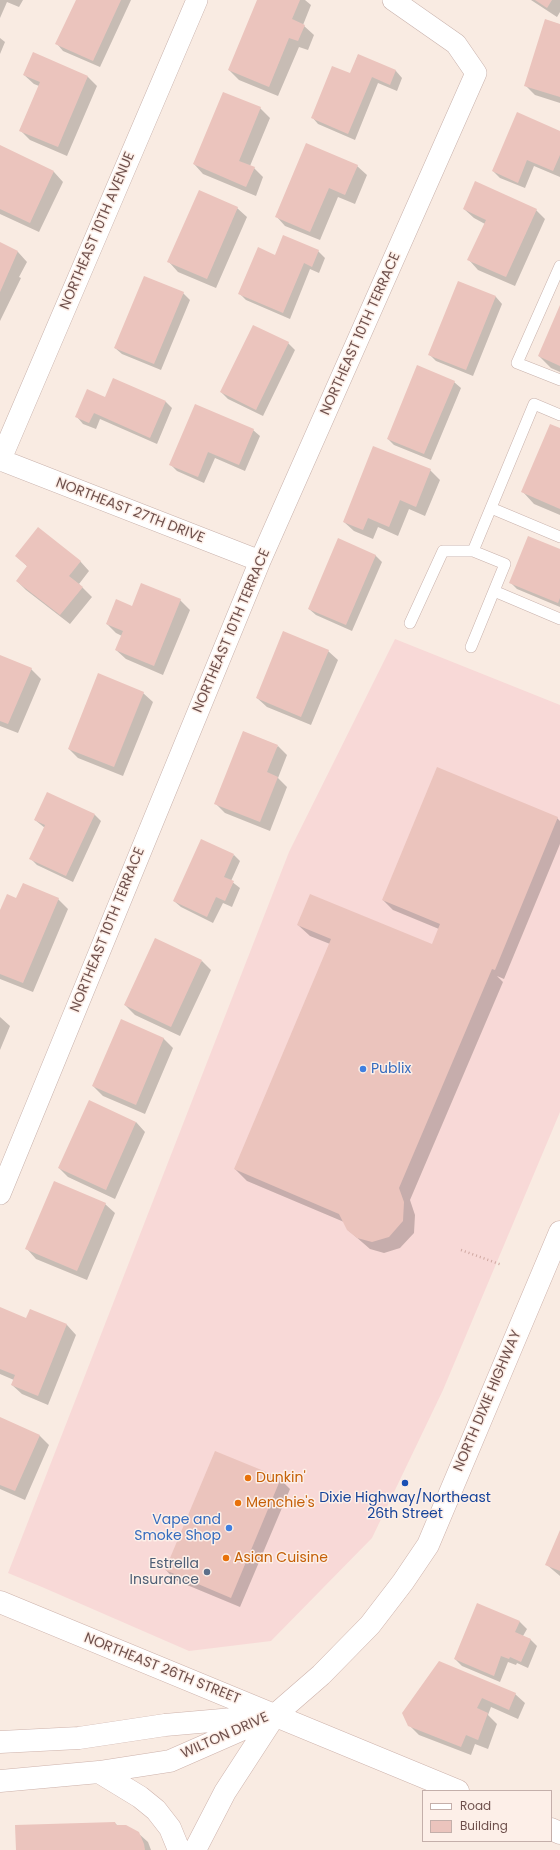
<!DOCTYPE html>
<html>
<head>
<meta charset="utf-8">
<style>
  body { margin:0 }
  #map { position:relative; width:560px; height:1850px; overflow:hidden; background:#f9ebe2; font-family:Poppins,sans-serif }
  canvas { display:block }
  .legend { position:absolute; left:422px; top:1790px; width:130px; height:52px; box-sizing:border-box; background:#fdefe8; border:1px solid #c4afaa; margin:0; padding:5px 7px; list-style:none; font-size:12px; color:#6e504c }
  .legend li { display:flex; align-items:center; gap:8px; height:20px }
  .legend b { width:20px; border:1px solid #c4afaa }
</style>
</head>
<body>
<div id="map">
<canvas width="560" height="1850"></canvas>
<ul class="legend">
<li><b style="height:5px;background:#fff"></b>Road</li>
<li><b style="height:11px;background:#ebc4bd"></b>Building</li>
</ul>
</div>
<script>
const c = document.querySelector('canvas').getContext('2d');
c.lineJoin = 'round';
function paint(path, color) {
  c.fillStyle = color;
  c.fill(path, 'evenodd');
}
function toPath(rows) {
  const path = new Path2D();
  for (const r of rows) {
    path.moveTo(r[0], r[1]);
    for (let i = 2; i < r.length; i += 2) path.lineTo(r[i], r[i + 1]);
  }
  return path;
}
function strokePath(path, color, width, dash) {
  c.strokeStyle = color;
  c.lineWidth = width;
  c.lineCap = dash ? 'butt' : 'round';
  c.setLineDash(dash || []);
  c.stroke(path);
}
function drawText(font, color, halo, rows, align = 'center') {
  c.font = font + ' Poppins,sans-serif';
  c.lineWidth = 3;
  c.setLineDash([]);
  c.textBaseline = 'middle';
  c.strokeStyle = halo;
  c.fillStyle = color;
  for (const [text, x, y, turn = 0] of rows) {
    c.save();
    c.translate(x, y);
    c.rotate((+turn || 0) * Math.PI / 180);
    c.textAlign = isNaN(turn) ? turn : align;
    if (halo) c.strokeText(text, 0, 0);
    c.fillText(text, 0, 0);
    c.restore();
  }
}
const commercial = toPath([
  [395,639,560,705,560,1112,443,1390,372,1538,271,1641,189,1651,42,1587,8,1573,289,852]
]);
const shadow = toPath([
  [0,0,23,0,19,7,7,2,0,18],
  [77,0,131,0,100,67,63,51,57,44],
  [258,0,305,0,311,5,303,25,314,35,308,50,299,47,278,96,239,80,229,70],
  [531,0,560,0,560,12,557,17],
  [560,25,560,103,535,95,525,85],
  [0,38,5,42,0,54],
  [358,55,396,71,402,78,397,91,378,83,355,140,318,124,312,117,350,75],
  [24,75,88,77,97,86,67,156,30,140,20,130,39,86,34,84],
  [260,108,270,118,250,166,254,168,263,177,256,196,203,174,194,164],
  [560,132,560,177,534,166,525,188,500,178,493,171],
  [0,146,54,172,63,182,39,232,0,214],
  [357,166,367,175,355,204,338,197,320,240,285,226,276,216],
  [237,208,247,217,216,288,178,272,169,262],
  [464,209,536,210,545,219,515,286,478,270,469,260,485,224,474,218],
  [0,243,18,252,27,262,19,277,21,278,0,321],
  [318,251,325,258,319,273,310,269,290,319,246,300,240,294,276,256],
  [459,282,496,297,502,304,473,376,436,361,429,354],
  [183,293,190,300,161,370,122,354,115,348],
  [560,307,560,372,551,368,539,356],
  [288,343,295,350,263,416,228,399,221,392],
  [454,382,461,388,431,460,394,445,388,439],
  [106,398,166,402,172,408,157,444,100,419,96,429,83,424,77,417],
  [560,429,560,515,534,504,523,492],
  [253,430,260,436,245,471,215,458,204,483,177,471,170,464],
  [430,470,440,480,425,516,409,509,398,536,378,527,373,539,354,531,344,522],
  [560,550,560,607,517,589,510,582],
  [375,555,382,562,352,631,316,615,309,609],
  [16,556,80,561,89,571,79,584,92,597,70,624,26,590,17,581,28,567],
  [180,600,190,610,163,675,126,659,116,650,122,636,116,633,107,624,133,607],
  [328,651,338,660,311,725,267,707,257,698],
  [0,656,31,669,41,679,18,733,0,726],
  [143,693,153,702,123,776,78,758,69,749],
  [278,746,287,755,278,778,287,787,270,831,225,813,215,803],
  [95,815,101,821,73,882,37,865,31,859,45,828,35,820],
  [557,818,560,821,560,844,504,979,497,976,503,982,410,1200,415,1215,414,1233,400,1248,384,1253,370,1249,348,1230,344,1222,247,1181,235,1169,330,944,310,936,298,925,437,948,439,929,393,910,383,900],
  [234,855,240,861,231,881,240,888,232,907,223,903,213,923,181,907,174,901],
  [58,899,68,909,33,992,0,979,0,912],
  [202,961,211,970,180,1036,135,1015,125,1005],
  [0,1017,10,1026,0,1050],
  [163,1038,173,1048,145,1114,103,1096,93,1086],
  [136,1122,145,1132,115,1199,68,1177,59,1168],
  [105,1204,115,1213,87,1280,36,1259,27,1249],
  [0,1309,27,1319,30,1311,67,1325,76,1335,48,1405,22,1394,12,1385,14,1380,0,1374],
  [0,1418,40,1436,49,1445,25,1500,0,1489],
  [280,1479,290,1489,240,1607,175,1580,166,1570],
  [560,1533,560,1576,547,1565],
  [478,1605,520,1622,527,1629,523,1636,530,1639,537,1646,528,1668,517,1663,516,1665,508,1662,500,1682,462,1666,455,1659],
  [439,1662,515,1694,525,1703,518,1719,491,1707,488,1715,497,1724,488,1749,475,1744,471,1755,419,1735,409,1725],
  [115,1823,118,1826,138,1833,148,1842,151,1850,17,1850]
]);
const building = toPath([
  [76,0,121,0,93,61,55,44],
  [257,0,300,0,292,19,305,25,298,41,289,38,269,87,228,70],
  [535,0,552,0,547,8],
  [545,19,560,24,560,97,524,86],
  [33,52,88,76,58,147,19,131,40,82,23,75],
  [358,54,396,70,390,85,372,77,348,134,311,118,332,66,350,73],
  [223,92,261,107,239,161,255,167,246,187,193,164],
  [517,112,560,131,560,155,553,171,527,160,518,183,492,171],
  [306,143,358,165,345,195,329,188,310,232,275,217],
  [0,145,54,171,30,223,0,209],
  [475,181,537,209,506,277,467,260,486,220,463,209],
  [199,190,238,207,207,279,167,262],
  [283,235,319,250,312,267,304,263,283,313,238,294,258,247,275,255],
  [0,242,18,251,0,292],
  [144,276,184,292,154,364,114,348],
  [458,281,496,296,466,370,428,355],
  [560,305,560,366,538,356],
  [253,325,289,342,256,410,220,392],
  [417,365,455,381,424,454,387,439],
  [113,378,166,401,150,438,94,413,89,423,75,417,87,389,105,397],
  [195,404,254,429,239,465,208,452,198,477,169,465],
  [550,424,560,428,560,509,521,492],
  [373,446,431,469,416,507,400,500,389,527,368,518,363,530,343,522],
  [38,527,81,561,69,576,83,587,60,615,16,581,27,566,15,556],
  [528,536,560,549,560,598,558,603,509,583],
  [338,538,376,555,346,625,308,609],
  [141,583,181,599,154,666,115,650,123,631,106,624,116,599,132,606],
  [283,631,329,650,301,717,256,698],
  [0,655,32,668,8,724,0,721],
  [98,673,144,692,114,767,68,749],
  [243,731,278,745,267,772,278,777,260,822,214,804],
  [437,767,558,817,495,970,492,969,399,1188,404,1202,403,1221,389,1237,372,1242,357,1238,347,1230,339,1214,234,1169,331,939,297,925,310,894,432,944,440,924,382,900],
  [47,792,95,814,66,876,29,859,45,825,34,820],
  [201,839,234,854,224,877,234,881,225,901,216,897,207,917,173,901],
  [23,883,59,898,23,983,0,974,0,910,7,894,16,898],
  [155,938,202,960,171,1027,124,1005],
  [121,1019,164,1038,136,1105,92,1086],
  [89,1100,136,1122,106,1190,58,1168],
  [54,1181,106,1203,77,1271,25,1249],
  [0,1307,26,1318,30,1309,67,1324,38,1396,11,1385,15,1375,0,1369],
  [0,1417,40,1435,15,1491,0,1485],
  [215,1451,281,1478,231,1598,165,1570],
  [560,1530,560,1571,545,1565],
  [477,1603,520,1621,515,1632,531,1639,521,1662,510,1657,509,1659,501,1656,494,1676,454,1659],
  [439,1661,516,1693,509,1710,482,1698,477,1708,488,1713,478,1740,466,1735,461,1747,408,1726,402,1713],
  [115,1822,116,1825,126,1825,139,1832,144,1844,145,1850,16,1850,15,1825]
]);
const path = toPath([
  [461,1250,502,1265]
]);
const lane = toPath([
  [560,266,517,363,560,380],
  [491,508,560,537],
  [494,591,560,619],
  [410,623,443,551,473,551],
  [471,647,505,564,473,551,534,404,560,415]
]);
const street = toPath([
  [1,460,260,561],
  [0,461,197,0],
  [0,1194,260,561,476,73,456,44,393,0]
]);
const secondary = toPath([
  [0,1602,458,1791],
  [0,1742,79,1738,165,1725,256,1717],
  [99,1772,140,1797,156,1810,170,1828,179,1850],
  [0,1781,99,1772,170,1761,275,1715],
  [551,1829,560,1833],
  [195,1850,225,1792,275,1715,321,1675,370,1625,403,1582,428,1545,560,1232]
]);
const markers = [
  [363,1069,4,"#3f7fe0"],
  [248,1478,4,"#e8710a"],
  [405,1483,4,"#1a4fb4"],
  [238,1503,4,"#e8710a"],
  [229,1528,4,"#3f7fe0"],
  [226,1558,4,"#e8710a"],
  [207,1572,4,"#5c6f8a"]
];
const streetNames = [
  ["NORTHEAST 10TH AVENUE",98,231,-67],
  ["NORTHEAST 10TH TERRACE",361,334,-66],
  ["NORTHEAST 27TH DRIVE",130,511,21],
  ["NORTHEAST 10TH TERRACE",232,631,-67],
  ["NORTHEAST 10TH TERRACE",108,930,-68],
  ["NORTH DIXIE HIGHWAY",488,1401,-67],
  ["NORTHEAST 26TH STREET",162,1669,22],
  ["WILTON DRIVE",225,1736,-24]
];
const shopNames = [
  ["Publix",371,1069],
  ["Vape and",221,1520,"right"],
  ["Smoke Shop",221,1536,"right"]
];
const foodNames = [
  ["Dunkin'",256,1478],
  ["Menchie's",246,1503],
  ["Asian Cuisine",234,1558]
];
const transitNames = [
  ["Dixie Highway/Northeast",405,1498],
  ["26th Street",405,1514]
];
const serviceNames = [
  ["Estrella",199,1564],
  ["Insurance",199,1580]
];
paint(commercial, '#f8d9d7');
paint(shadow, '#0003');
paint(building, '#ebc4bd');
strokePath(lane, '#c8b1ab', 12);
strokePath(street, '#c8b1ab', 22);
strokePath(secondary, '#cdb2ab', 23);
strokePath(path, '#cfa8a1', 2.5, [1, 3]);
strokePath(lane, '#fff', 11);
strokePath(street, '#fff', 21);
strokePath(secondary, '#fff', 22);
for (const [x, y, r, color] of markers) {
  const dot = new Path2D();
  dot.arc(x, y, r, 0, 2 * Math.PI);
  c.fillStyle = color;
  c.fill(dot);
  strokePath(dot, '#fdefe8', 1.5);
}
drawText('14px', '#6e504c', '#fdefe8', streetNames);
drawText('14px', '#366cbe', '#fdefe8', shopNames, 'left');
drawText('14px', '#c56008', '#fdefe8', foodNames, 'left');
drawText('14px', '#164399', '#fdefe8', transitNames);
drawText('14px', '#4e5e75', '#fdefe8', serviceNames, 'right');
</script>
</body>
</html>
